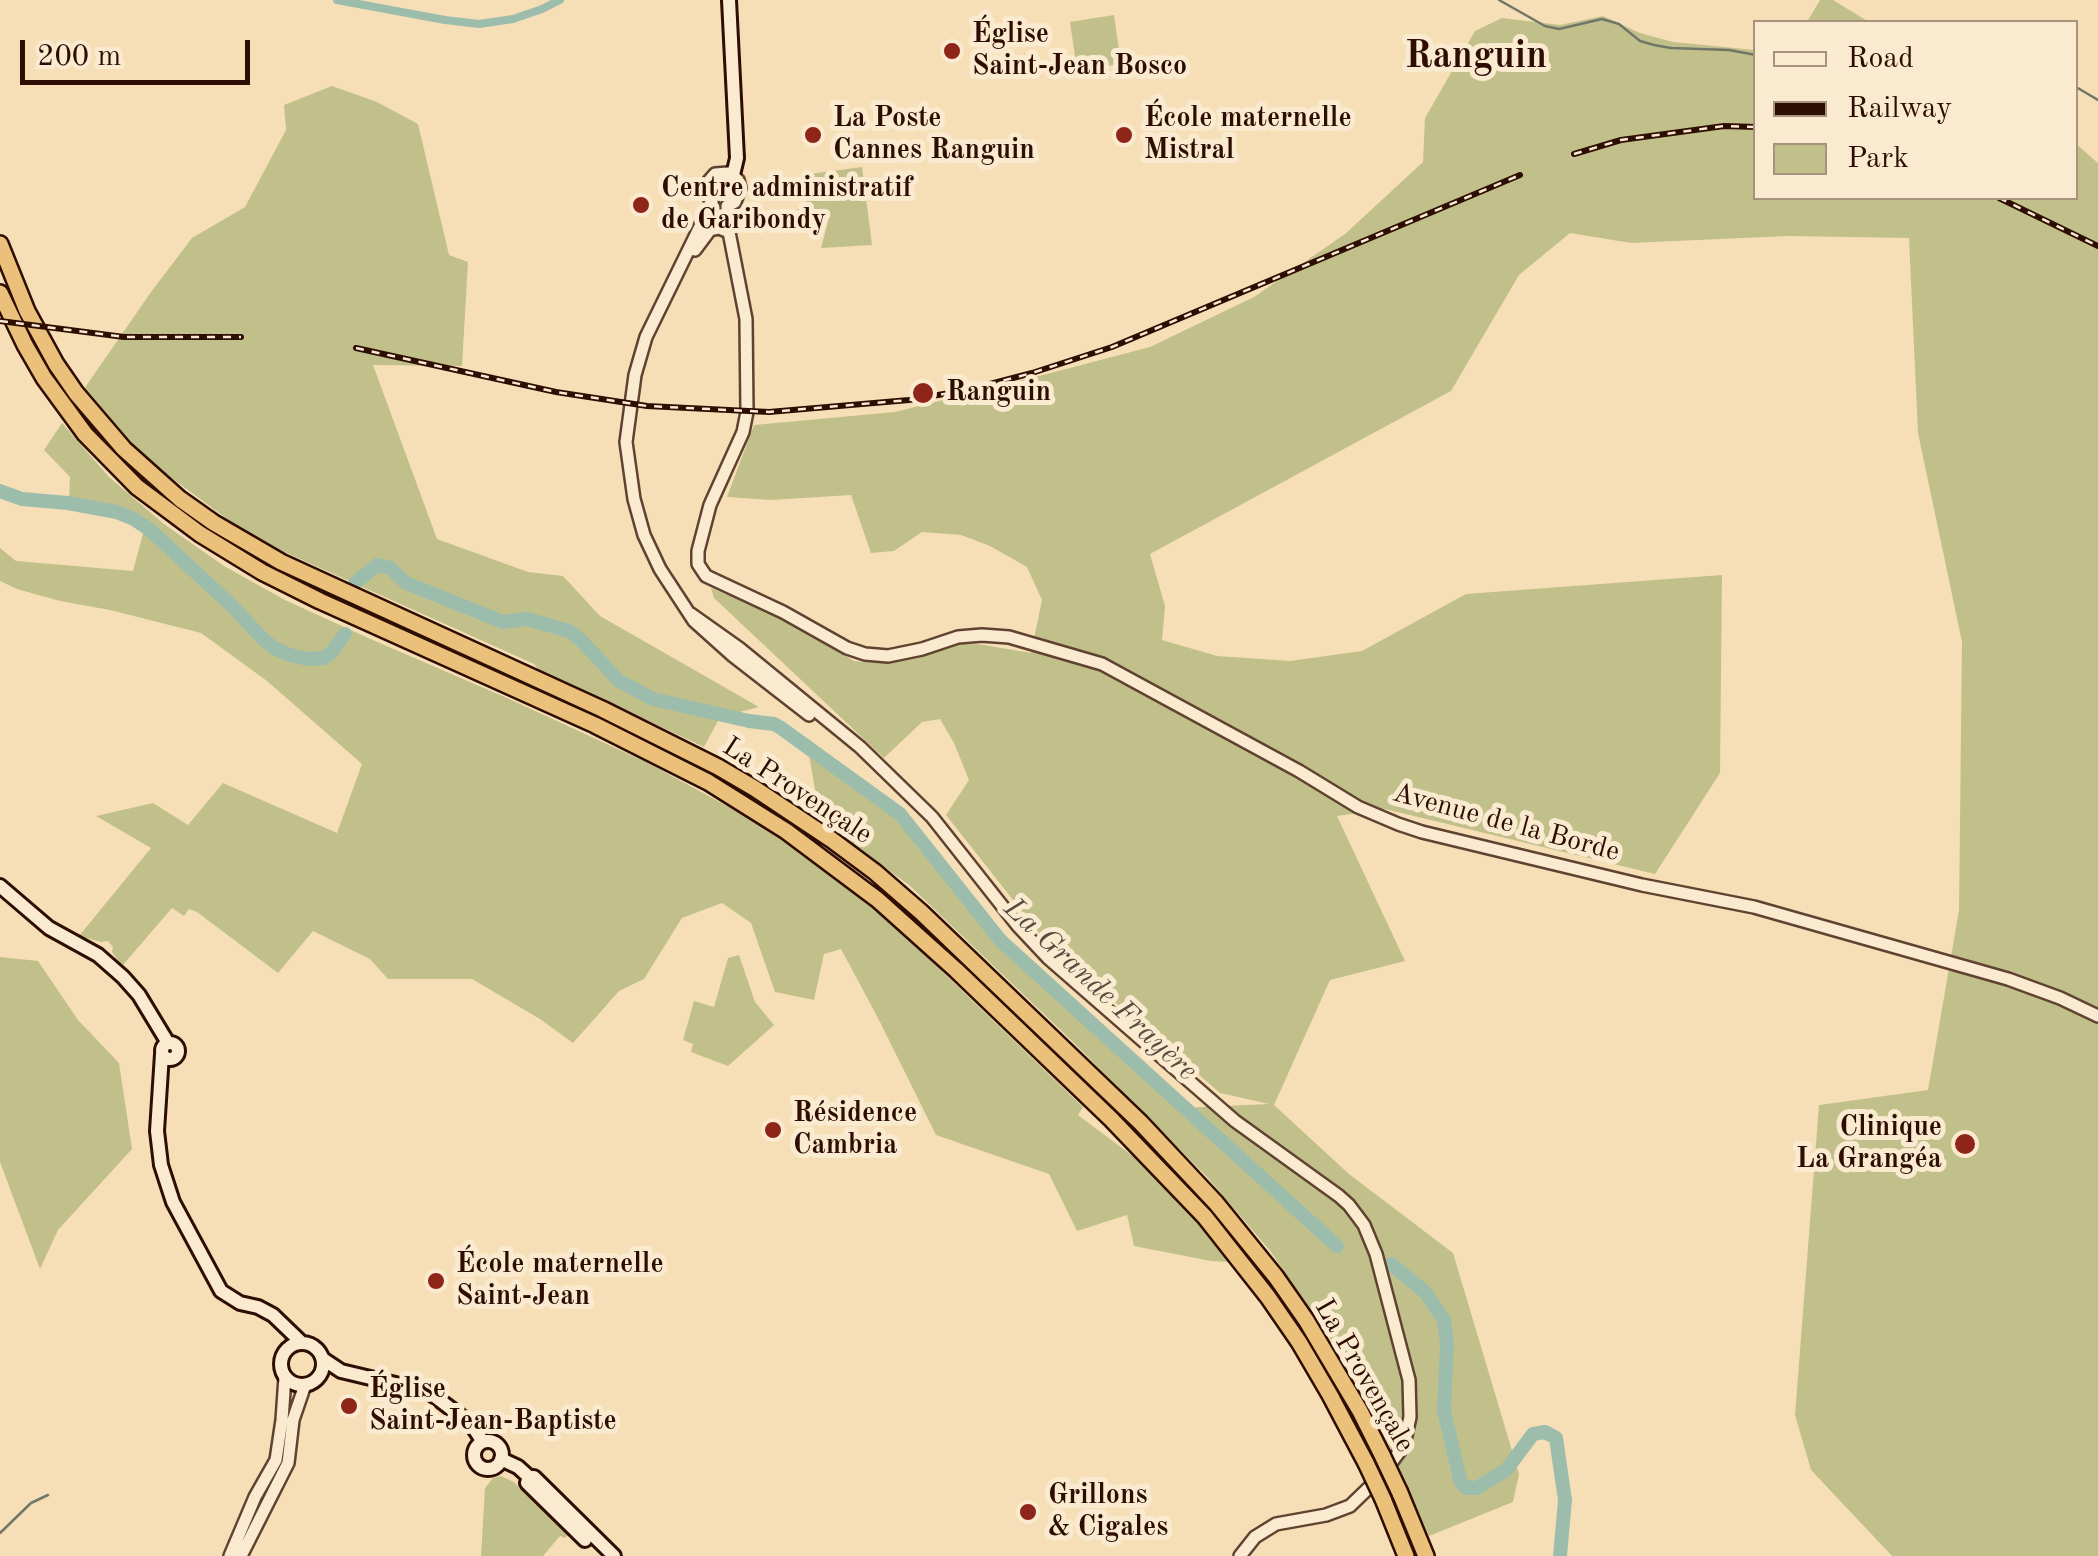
<!DOCTYPE html>
<html>
<head>
<meta charset="utf-8">
<style>
  body { margin:0 }
  #map { position:relative; width:2098px; height:1556px; overflow:hidden; background:#f6dfb6; font-family:"Old Standard TT",serif }
  canvas { display:block }
  .legend { position:absolute; left:1753px; top:20px; width:325px; height:180px; box-sizing:border-box; background:#f9ead0; border:2px solid #a8927e; margin:0; padding:12px 18px; list-style:none; font-size:30px; color:#2e0d03 }
  .legend li { display:flex; align-items:center; gap:20px; height:50px }
  .legend b { width:50px; border:2px solid #a8927e }
  .scale { position:absolute; left:20px; top:40px; width:230px; height:45px; box-sizing:border-box; border:5px solid #2e0d03; border-top:0; padding-left:12px; font-size:30px; line-height:35px; white-space:nowrap; color:#2e0d03; -webkit-text-stroke:8px #f9ead0; paint-order:stroke }
</style>
</head>
<body>
<div id="map">
<canvas width="2098" height="1556"></canvas>
<ul class="legend">
<li><b style="height:12px;background:#f9ead0"></b>Road</li>
<li><b style="height:12px;background:#2e0d03"></b>Railway</li>
<li><b style="height:28px;background:#c2c08a"></b>Park</li>
</ul>
<div class="scale">200 m</div>
</div>
<script>
const c = document.querySelector('canvas').getContext('2d');
c.lineJoin = 'round';
function paint(path, color) {
  c.fillStyle = color;
  c.fill(path, 'evenodd');
}
function toPath(rows) {
  const path = new Path2D();
  for (const r of rows) {
    if (r.length === 3) {
      path.moveTo(r[0] + r[2], r[1]);
      path.arc(r[0], r[1], r[2], 0, 2 * Math.PI);
      continue;
    }
    path.moveTo(r[0], r[1]);
    for (let i = 2; i < r.length; i += 2) path.lineTo(r[i], r[i + 1]);
  }
  return path;
}
function strokePath(path, color, width, dash) {
  c.strokeStyle = color;
  c.lineWidth = width;
  c.lineCap = dash ? 'butt' : 'round';
  c.setLineDash(dash || []);
  c.stroke(path);
}
function drawText(font, color, halo, rows, align = 'center') {
  c.font = font + ' "Old Standard TT",serif';
  c.lineWidth = 10;
  c.setLineDash([]);
  c.textBaseline = 'middle';
  c.strokeStyle = halo;
  c.fillStyle = color;
  for (const [text, x, y, turn = 0] of rows) {
    c.save();
    c.translate(x, y);
    c.rotate((+turn || 0) * Math.PI / 180);
    c.textAlign = isNaN(turn) ? turn : align;
    if (halo) c.strokeText(text, 0, 0);
    c.fillText(text, 0, 0);
    c.restore();
  }
}
const green = toPath([
  [1820,0,1833,0,1869,22,1807,22],
  [1114,15,1121,64,1077,70,1070,22],
  [1603,16,1640,33,1673,42,1755,50,1756,198,2076,198,2076,144,2098,163,2098,1556,1892,1556,1811,1470,1795,1415,1819,1105,1928,1090,1959,910,1962,642,1918,433,1909,238,1788,236,1631,243,1570,233,1519,275,1451,391,1150,554,1165,606,1162,640,1217,656,1290,661,1362,651,1466,594,1722,575,1720,773,1655,874,1385,809,1337,816,1405,961,1330,980,1274,1105,1349,1174,1453,1253,1519,1474,1513,1502,1429,1536,1375,1415,1340,1353,1271,1252,1207,1177,1073,1042,909,885,804,810,819,812,808,749,904,824,1010,956,1180,1108,1269,1104,1220,1093,1047,943,946,815,969,780,954,743,940,719,922,722,884,758,714,598,711,588,775,615,854,661,878,663,915,658,949,645,978,644,1031,653,1042,600,1027,567,990,546,961,535,922,532,894,551,871,553,851,495,771,500,727,497,754,425,895,412,1043,375,1150,347,1254,297,1345,234,1423,162,1425,118,1475,31,1502,18,1560,25],
  [332,86,377,102,418,124,449,255,468,262,462,366,373,365,437,539,528,572,563,576,600,616,759,707,732,714,718,721,704,747,539,670,534,664,280,550,230,521,154,465,122,434,84,389,151,292,192,238,245,207,286,130,284,105],
  [862,167,872,245,821,248,829,218,797,210,808,200,802,175],
  [62,423,109,477,164,524,224,566,285,600,366,637,507,698,646,762,740,813,799,851,868,904,923,953,1083,1107,1078,1115,1142,1163,1188,1211,1231,1262,1211,1261,1134,1246,1127,1215,1077,1231,1049,1174,936,1135,878,1018,841,949,824,954,814,1000,775,992,751,923,722,903,682,918,644,979,619,991,573,1043,540,1019,472,979,388,979,370,959,313,931,278,973,197,912,189,909,184,916,172,908,122,966,112,952,113,947,108,941,101,942,79,936,151,848,96,816,153,803,188,825,223,783,337,833,362,764,267,681,201,633,110,610,60,601,17,589,0,581,0,548,16,561,133,571,144,530,127,517,69,499,70,477,44,450],
  [739,955,755,1002,774,1025,728,1066,691,1052,693,1044,683,1040,694,1001,714,1007,728,958],
  [0,957,38,961,78,1020,119,1063,132,1149,58,1230,40,1269,0,1162],
  [501,1476,514,1482,568,1535,565,1538,560,1536,543,1556,481,1556,485,1488,493,1478]
]);
const stream = toPath([
  [1499,0,1545,26,1559,29,1602,19,1619,24,1640,41,1654,45,1671,48,1729,50,1756,55],
  [2076,87,2098,100],
  [0,1533,31,1503,48,1495]
]);
const canal = toPath([
  [337,0,445,20,479,24,513,19,542,9,560,0]
]);
const river = toPath([
  [0,491,22,499,68,503,117,512,134,519,150,530,232,606,263,639,274,648,290,655,307,659,323,658,331,653,345,634],
  [356,582,377,565,390,568,406,583,503,622,527,619,569,631,580,639,619,681,653,699,749,721,774,724,781,728,900,814,1001,941,1337,1246],
  [1391,1264,1425,1292,1444,1320,1447,1343,1444,1411,1461,1483,1467,1488,1477,1488,1506,1470,1533,1434,1545,1432,1556,1438,1565,1500,1560,1556]
]);
const tertiary = toPath([
  [712,202,646,337,635,375,626,442,634,499,644,535,660,569,694,621,733,656,809,715],
  [712,202,707,194,708,182,715,174,728,173,738,180,740,188,735,202,727,206],
  [727,206,729,232,746,319,747,412,743,432,710,505,698,551,698,564,706,576,783,612,847,648,865,654,888,656,922,649,958,637,982,635,1009,637,1102,664,1299,771,1358,807,1398,824,1422,832,1642,885,1754,907,2008,979,2060,998,2098,1016],
  [695,250,710,230,719,228,729,232],
  [691,614,739,648,860,747,932,817,1018,926,1048,958,1235,1121,1339,1196,1349,1205,1364,1225,1376,1254,1409,1380,1410,1417,1405,1440,1400,1451,1382,1475,1350,1506,1326,1515,1276,1524,1255,1537,1240,1556],
  [230,1556,255,1497,276,1460,282,1420,285,1377],
  [241,1556,288,1463,293,1420,305,1385]
]);
const secondary = toPath([
  [729,0,737,158,733,175],
  [0,886,49,928,98,955,123,977,139,995,168,1043],
  [170,1051,8],
  [162,1054,157,1131,161,1165,173,1202,221,1291,240,1303,258,1307,273,1315,301,1342],
  [302,1364,21],
  [323,1359,341,1371,429,1392,471,1424,483,1442],
  [488,1455,14],
  [501,1459,518,1467,529,1477,534,1477,614,1556],
  [529,1477,527,1483,585,1540]
]);
const motorway = toPath([
  [0,244,27,311,56,364,76,393,124,449,180,499,214,523,281,562,602,709,718,767,754,788,832,840,875,872,921,912,1141,1123,1216,1203,1276,1277,1306,1320,1360,1411,1382,1455],
  [0,293,25,345,44,378,85,434,137,487,200,534,262,572,320,601,595,725,708,782,786,831,878,900,956,970,1111,1119,1205,1217,1268,1297,1299,1342,1330,1395,1366,1463],
  [1400,1493,1426,1556],
  [1383,1499,1406,1556]
]);
const rail = toPath([
  [1574,154,1621,140,1724,126,1756,127],
  [1999,198,2098,246],
  [0,321,124,337,241,337],
  [356,348,556,392,647,406,769,412,909,400,967,390,1032,373,1112,347,1520,175]
]);
const motorwayBridge = toPath([
  [1382,1455,1400,1493],
  [1366,1463,1383,1499]
]);
const markers = [
  [952,51,10,"#8f2418"],
  [813,135,10,"#8f2418"],
  [1124,135,10,"#8f2418"],
  [641,205,10,"#8f2418"],
  [923,393,12,"#8f2418"],
  [773,1130,10,"#8f2418"],
  [1965,1144,12,"#8f2418"],
  [436,1281,10,"#8f2418"],
  [349,1406,10,"#8f2418"],
  [1028,1512,10,"#8f2418"]
];
const poiNames = [
  ["Église",972,35],
  ["Saint-Jean Bosco",972,67],
  ["La Poste",833,119],
  ["Cannes Ranguin",833,151],
  ["École maternelle",1144,119],
  ["Mistral",1144,151],
  ["Centre administratif",661,189],
  ["de Garibondy",661,221],
  ["Ranguin",946,393],
  ["Résidence",793,1114],
  ["Cambria",793,1146],
  ["Clinique",1942,1128,"right"],
  ["La Grangéa",1942,1160,"right"],
  ["École maternelle",456,1265],
  ["Saint-Jean",456,1297],
  ["Église",369,1390],
  ["Saint-Jean-Baptiste",369,1422],
  ["Grillons",1048,1496],
  ["& Cigales",1048,1528]
];
const streetNames = [
  ["La Provençale",797,791,33],
  ["Avenue de la Borde",1506,823,15],
  ["La Provençale",1364,1376,60]
];
const waterNames = [
  ["La Grande Frayère",1100,990,43]
];
const districtNames = [
  ["Ranguin",1476,57]
];
paint(green, '#c2c08a');
strokePath(stream, '#717768', 2.5);
strokePath(canal, '#9dbdac', 8);
strokePath(river, '#9dbdac', 14);
strokePath(tertiary, '#604230', 16);
strokePath(secondary, '#2e0d03', 18);
strokePath(motorway, '#2e0d03', 20);
strokePath(tertiary, '#f9ead0', 11);
strokePath(secondary, '#f9ead0', 12);
strokePath(motorway, '#ebc07b', 15);
strokePath(rail, '#2e0d03', 6);
strokePath(rail, '#f9ead0', 2.5, [8]);
strokePath(motorwayBridge, '#2e0d03', 20, []);
strokePath(motorwayBridge, '#ebc07b', 15);
for (const [x, y, r, color] of markers) {
  const dot = new Path2D();
  dot.arc(x, y, r, 0, 2 * Math.PI);
  c.fillStyle = color;
  c.fill(dot);
  strokePath(dot, '#f9ead0', 4);
}
drawText('bold 28px', '#2e0d03', '#f9ead0', poiNames, 'left');
drawText('28px', '#2e0d03', '#f9ead0', streetNames);
drawText('italic 30px', '#554b3e', '#f9ead0', waterNames);
drawText('bold 38px', '#2e0d03', '#f9ead0', districtNames);
</script>
</body>
</html>
